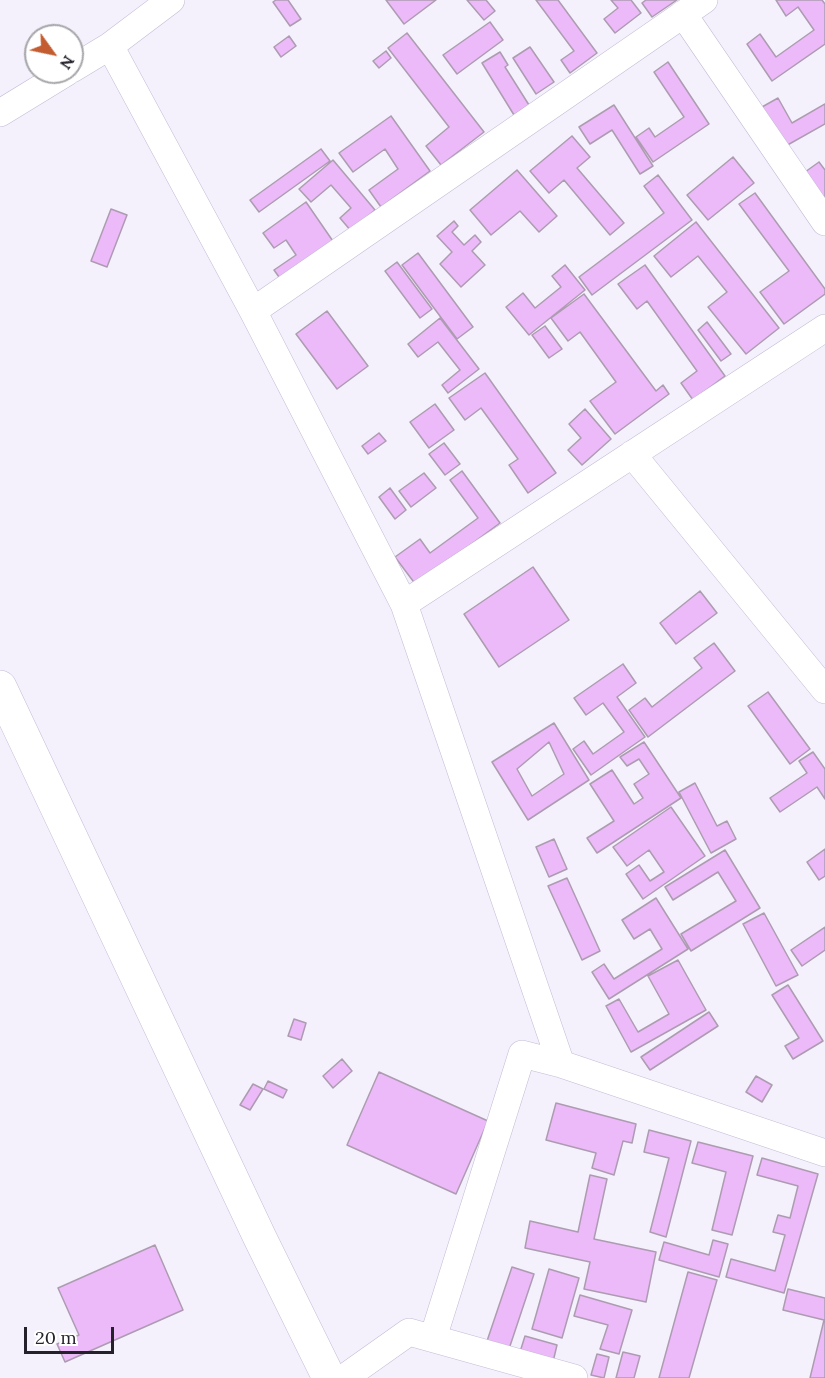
<!DOCTYPE html>
<html>
<head>
<meta charset="utf-8">
<style>
  body { margin:0 }
  #map { position:relative; width:825px; height:1378px; overflow:hidden; background:#f4f1fc; font-family:Lora,serif }
  canvas { display:block }
  .north { position:absolute; left:24px; top:24px; width:60px; height:60px; box-sizing:border-box; background:#fff; border:2px solid #a7a6aa; border-radius:50%; rotate:123deg; font-size:16px; font-weight:700; line-height:24px; text-align:center; color:#24212b }
  .north::after { content:''; display:block; margin:auto; width:21px; height:27px; background:#c35c30; clip-path:polygon(50% 0,100% 100%,50% 72%,0 100%) }
  .scale { position:absolute; left:24px; top:1327px; width:90px; height:27px; box-sizing:border-box; border:3px solid #24212b; border-top:0; padding-left:8px; font-size:18px; line-height:21px; white-space:nowrap; color:#24212b; -webkit-text-stroke:4px #fff; paint-order:stroke }
</style>
</head>
<body>
<div id="map">
<canvas width="825" height="1378"></canvas>
<div class="north">N</div>
<div class="scale">20 m</div>
</div>
<script>
const c = document.querySelector('canvas').getContext('2d');
c.lineJoin = 'round';
function paint(path, color) {
  c.fillStyle = color;
  c.fill(path, 'evenodd');
}
function toPath(rows) {
  const path = new Path2D();
  for (const r of rows) {
    path.moveTo(r[0], r[1]);
    for (let i = 2; i < r.length; i += 2) path.lineTo(r[i], r[i + 1]);
  }
  return path;
}
function strokePath(path, color, width, dash) {
  c.strokeStyle = color;
  c.lineWidth = width;
  c.lineCap = dash ? 'butt' : 'round';
  c.setLineDash(dash || []);
  c.stroke(path);
}
const building = toPath([
  [276,0,288,0,301,19,290,26,273,2,276,0],
  [386,0,436,0,404,24,386,0],
  [467,0,486,0,495,11,484,20,467,0],
  [536,0,558,0,597,53,570,73,561,60,574,51,536,0],
  [611,0,631,0,641,13,615,33,604,19,618,8,611,0],
  [646,0,677,0,652,17,642,3,646,0],
  [776,0,822,0,825,4,825,44,772,81,747,44,760,34,776,57,814,30,798,7,786,16,776,0],
  [490,22,503,40,457,74,443,55,490,22],
  [407,33,484,132,441,165,426,146,449,127,388,48,407,33],
  [289,36,296,46,281,57,274,47,289,36],
  [530,47,554,82,536,94,513,58,530,47],
  [386,51,391,58,379,68,373,61,386,51],
  [500,52,508,65,505,67,529,105,514,115,482,63,500,52],
  [668,62,709,124,653,162,636,137,649,128,655,137,684,117,654,72,668,62],
  [778,98,792,123,825,104,825,124,784,147,762,107,778,98],
  [614,105,653,166,640,174,612,130,590,144,579,127,614,105],
  [391,116,430,171,381,207,369,190,398,169,385,149,353,172,339,153,391,116],
  [572,136,590,157,577,168,624,223,610,235,564,180,549,193,530,171,572,136],
  [321,149,330,161,259,212,250,200,321,149],
  [733,157,754,183,708,220,687,195,733,157],
  [333,160,375,210,351,231,340,218,351,208,331,185,311,202,299,189,333,160],
  [819,162,825,170,825,201,805,172,819,162],
  [517,170,557,216,539,232,520,211,491,235,470,210,517,170],
  [658,175,692,220,592,295,579,277,664,213,644,186,658,175],
  [755,193,825,289,825,294,784,324,760,292,789,271,739,204,755,193],
  [306,202,337,247,284,284,274,270,296,255,286,240,274,248,263,233,306,202],
  [111,209,127,215,107,267,91,261,111,209],
  [454,221,458,226,452,232,464,245,475,235,481,242,472,251,485,265,461,287,440,264,452,252,437,236,454,221],
  [696,222,779,328,746,354,708,307,727,292,698,256,671,277,654,256,696,222],
  [418,253,473,327,457,339,402,265,418,253],
  [397,262,432,309,420,318,385,271,397,262],
  [565,265,585,290,529,335,506,307,523,293,535,308,561,287,552,276,565,265],
  [645,265,725,376,693,400,681,383,697,371,647,301,637,309,618,284,645,265],
  [584,294,656,391,663,385,669,394,615,434,590,401,616,382,580,332,568,341,551,318,584,294],
  [327,311,368,366,337,389,296,334,327,311],
  [440,318,479,369,448,393,442,385,460,370,438,342,418,357,408,344,440,318],
  [707,322,731,354,721,361,698,330,707,322],
  [545,326,562,349,549,358,532,335,545,326],
  [485,373,556,473,528,493,509,465,518,459,481,408,465,420,449,398,485,373],
  [435,404,454,430,429,448,410,422,435,404],
  [585,409,611,439,582,465,568,450,581,438,569,424,585,409],
  [379,433,386,441,368,454,362,446,379,433],
  [444,443,460,464,445,475,429,454,444,443],
  [462,471,500,523,416,585,395,557,420,539,430,553,478,518,450,480,462,471],
  [424,473,436,488,411,507,399,491,424,473],
  [390,488,406,510,395,519,379,497,390,488],
  [533,567,569,620,499,667,464,614,533,567],
  [700,591,717,613,676,644,660,623,700,591],
  [714,643,735,671,648,737,629,710,645,698,652,707,702,668,694,658,714,643],
  [623,664,636,683,617,697,645,737,591,775,573,749,584,741,593,754,624,732,603,703,586,715,574,698,623,664],
  [768,692,810,749,790,764,748,706,768,692],
  [554,723,589,780,528,820,492,762,554,723],
  [549,742,564,774,532,796,517,769,549,742],
  [644,742,681,798,597,853,587,838,614,821,590,784,612,770,634,804,643,798,634,784,649,774,639,759,627,766,620,757,644,742],
  [813,752,825,769,825,799,817,787,780,812,770,798,807,773,799,761,813,752],
  [695,783,717,826,727,821,736,839,711,853,679,792,695,783],
  [671,807,705,856,643,899,626,874,639,865,650,881,664,872,649,850,627,866,613,847,671,807],
  [554,839,567,869,549,877,536,847,554,839],
  [825,849,825,876,819,880,807,862,825,849],
  [725,850,760,908,691,951,681,934,736,901,718,872,673,900,665,887,725,850],
  [567,878,600,951,582,960,548,886,567,878],
  [656,898,688,949,609,999,592,972,604,964,614,979,662,949,650,929,634,939,622,920,656,898],
  [764,913,798,975,776,986,743,924,764,913],
  [825,927,825,950,802,966,791,950,825,927],
  [678,960,706,1010,631,1052,606,1006,619,999,638,1032,669,1014,648,976,678,960],
  [788,985,823,1041,793,1059,785,1046,799,1038,772,995,788,985],
  [709,1012,718,1026,650,1070,641,1057,709,1012],
  [294,1019,306,1023,301,1040,288,1036,294,1019],
  [342,1059,352,1071,333,1088,323,1076,342,1059],
  [379,1072,488,1121,456,1194,347,1145,379,1072],
  [756,1076,772,1085,762,1102,746,1092,756,1076],
  [268,1081,287,1090,283,1098,264,1089,268,1081],
  [253,1084,263,1089,250,1110,240,1105,253,1084],
  [556,1103,636,1124,632,1143,623,1141,614,1175,592,1168,596,1153,546,1140,556,1103],
  [649,1130,691,1141,666,1237,650,1232,669,1158,644,1152,649,1130],
  [698,1142,753,1156,732,1235,712,1230,726,1172,692,1163,698,1142],
  [762,1158,818,1174,784,1293,726,1277,731,1259,775,1271,785,1235,773,1232,778,1215,790,1218,798,1186,757,1175,762,1158],
  [590,1175,607,1179,594,1239,656,1252,646,1302,584,1289,590,1262,525,1248,530,1221,578,1232,590,1175],
  [713,1240,728,1244,719,1277,659,1260,664,1242,709,1255,713,1240],
  [155,1245,183,1310,65,1362,57,1344,79,1335,58,1288,155,1245],
  [512,1267,534,1274,508,1352,486,1344,512,1267],
  [549,1269,579,1278,562,1338,532,1329,549,1269],
  [688,1272,717,1280,689,1378,659,1378,688,1272],
  [788,1289,825,1298,825,1378,810,1378,824,1320,783,1310,788,1289],
  [580,1295,632,1310,619,1354,600,1349,608,1325,574,1316,580,1295],
  [525,1336,557,1345,553,1362,520,1352,525,1336],
  [623,1352,640,1356,634,1378,616,1378,623,1352],
  [597,1354,609,1357,604,1378,591,1375,597,1354]
]);
const street = toPath([
  [683,14,825,222],
  [110,46,253,311,404,604,561,1064,825,1153],
  [72,69,110,46,171,0],
  [0,113,67,72],
  [253,311,704,0],
  [632,454,825,690],
  [404,604,825,328],
  [433,1338,522,1054,561,1064],
  [344,1378,409,1332,574,1378]
]);
const secondary = toPath([
  [0,687,260,1238,329,1378]
]);
paint(building, '#ecb9f9');
strokePath(building, '#ad9cb1', 1.5);
strokePath(street, '#c3bbd5', 28);
strokePath(secondary, '#c3bbd5', 34);
strokePath(street, '#fff', 27);
strokePath(secondary, '#fff', 33);
</script>
</body>
</html>
